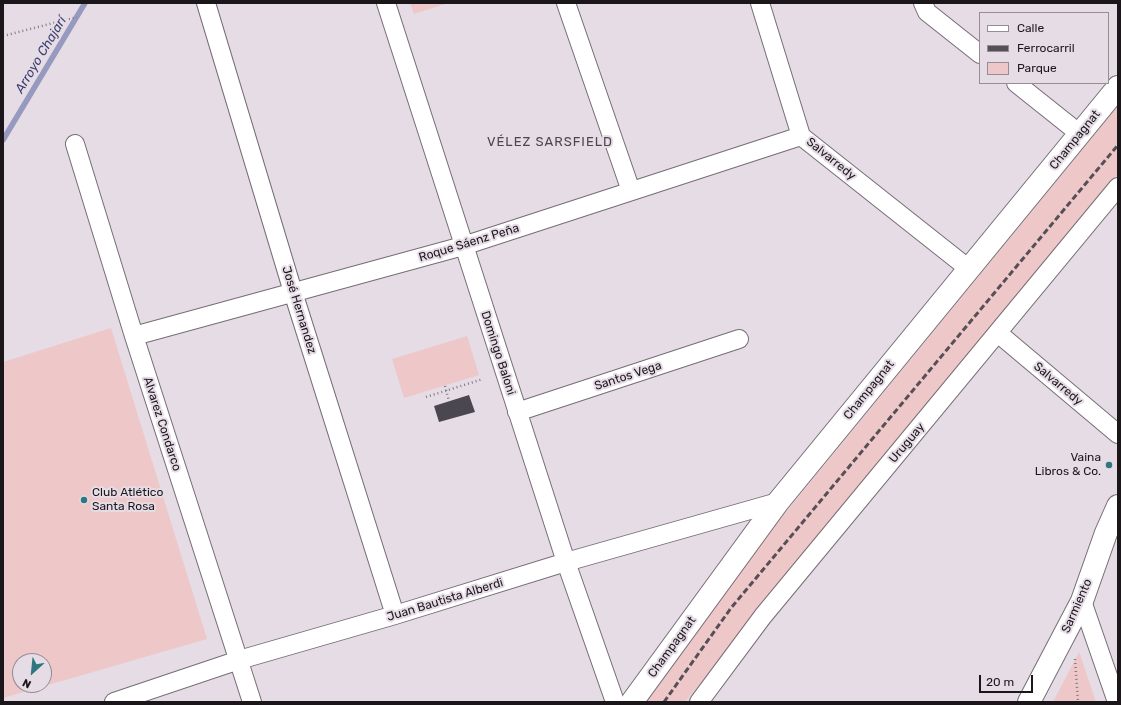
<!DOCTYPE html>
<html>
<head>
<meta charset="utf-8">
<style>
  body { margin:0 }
  #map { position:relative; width:1121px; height:705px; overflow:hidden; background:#e6dce6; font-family:Rubik,sans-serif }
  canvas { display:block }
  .frame { position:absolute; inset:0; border:4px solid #1a161a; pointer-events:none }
  .legend { position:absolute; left:979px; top:12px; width:130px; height:72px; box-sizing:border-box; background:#e6dce6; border:1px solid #948d94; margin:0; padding:5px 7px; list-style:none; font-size:12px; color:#1a161a }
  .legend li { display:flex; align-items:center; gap:8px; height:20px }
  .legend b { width:20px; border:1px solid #948d94 }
  .north { position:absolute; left:12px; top:653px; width:40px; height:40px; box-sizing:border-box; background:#e6dce6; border:1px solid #948d94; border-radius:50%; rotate:207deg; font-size:11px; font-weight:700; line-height:16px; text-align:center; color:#1a161a }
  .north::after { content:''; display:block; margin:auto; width:14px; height:18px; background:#2f7681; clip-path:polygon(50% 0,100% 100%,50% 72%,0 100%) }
  .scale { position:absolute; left:979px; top:675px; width:54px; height:18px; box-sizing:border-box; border:2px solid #1a161a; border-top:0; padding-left:5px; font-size:12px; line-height:14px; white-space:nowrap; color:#1a161a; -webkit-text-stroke:3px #e6dce6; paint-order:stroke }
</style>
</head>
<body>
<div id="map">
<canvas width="1121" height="705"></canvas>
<div class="frame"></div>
<ul class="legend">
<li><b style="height:5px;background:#fff"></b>Calle</li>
<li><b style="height:5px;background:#565056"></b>Ferrocarril</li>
<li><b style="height:11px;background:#eec7c8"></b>Parque</li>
</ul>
<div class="north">N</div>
<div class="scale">20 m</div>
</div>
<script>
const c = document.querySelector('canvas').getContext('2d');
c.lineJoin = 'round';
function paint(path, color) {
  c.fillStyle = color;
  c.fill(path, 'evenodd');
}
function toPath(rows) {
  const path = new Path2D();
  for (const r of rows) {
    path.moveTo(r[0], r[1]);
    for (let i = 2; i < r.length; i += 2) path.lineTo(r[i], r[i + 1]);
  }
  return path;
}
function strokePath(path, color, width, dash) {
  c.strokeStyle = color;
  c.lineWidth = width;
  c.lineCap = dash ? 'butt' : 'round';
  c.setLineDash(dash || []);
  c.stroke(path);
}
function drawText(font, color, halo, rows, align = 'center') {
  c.font = font + ' Rubik,sans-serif';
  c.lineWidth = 4;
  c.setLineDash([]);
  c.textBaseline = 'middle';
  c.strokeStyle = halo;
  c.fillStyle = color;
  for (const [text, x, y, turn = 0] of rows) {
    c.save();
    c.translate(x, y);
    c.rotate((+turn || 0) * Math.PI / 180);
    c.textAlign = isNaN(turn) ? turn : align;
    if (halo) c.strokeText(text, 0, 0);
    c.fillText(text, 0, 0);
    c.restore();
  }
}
const green = toPath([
  [410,3,448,3,414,14],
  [1118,106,1118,174,685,702,633,702,714,600],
  [111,328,207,639,3,698,3,362],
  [20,661,44,661,44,685,20,685],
  [467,336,479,375,404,398,392,359],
  [1079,652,1096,702,1053,702]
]);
const stream = toPath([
  [3,140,85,3]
]);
const building = toPath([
  [469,395,475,412,439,422,434,406]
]);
const path = toPath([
  [3,36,77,17],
  [445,386,449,401],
  [426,397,483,379],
  [1075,659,1078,702]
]);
const street = toPath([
  [206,3,293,292,395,615],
  [386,3,566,562,615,702],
  [566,3,631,191],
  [760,3,801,136,969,269],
  [923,3,927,12,980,54],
  [1016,83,1080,134],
  [75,144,134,336,252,702],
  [999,334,1118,434],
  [134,336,463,246,801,136],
  [517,412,739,339],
  [1082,601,1117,702],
  [114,702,239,660,395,615,566,562,778,502],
  [699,702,763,616,1118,187]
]);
const secondary = toPath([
  [632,702,778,502,1118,87],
  [1029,702,1082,601,1106,533,1118,506]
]);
const rail = toPath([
  [664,702,731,608,1118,145]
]);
const markers = [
  [1109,465,4,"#2f7681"],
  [84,500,4,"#2f7681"]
];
const streetNames = [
  ["Champagnat",1075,140,-51],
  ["Salvarredy",831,159,39],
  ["Roque Sáenz Peña",469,243,-17],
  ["José Hernandez",299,310,73],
  ["Domingo Baloni",498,353,72],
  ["Santos Vega",628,376,-18],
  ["Salvarredy",1058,384,40],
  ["Champagnat",869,390,-51],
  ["Alvarez Condarco",162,424,72],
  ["Uruguay",907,443,-50],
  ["Juan Bautista Alberdi",445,600,-17],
  ["Sarmiento",1077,606,-66],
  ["Champagnat",672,647,-54]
];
const poiNames = [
  ["Vaina",1101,458],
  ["Libros & Co.",1101,472],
  ["Club Atlético",92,493,"left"],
  ["Santa Rosa",92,507,"left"]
];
const waterNames = [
  ["Arroyo Chajarí",41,55,-59]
];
const neighbourhoodNames = [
  ["VÉLEZ SARSFIELD",550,142]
];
paint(green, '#eec7c8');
strokePath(stream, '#969abe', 5.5);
paint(building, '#4a4750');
strokePath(street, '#766d75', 20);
strokePath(secondary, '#766d75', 24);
strokePath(path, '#827b82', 2.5, [1, 3]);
strokePath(street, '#fff', 18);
strokePath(secondary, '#fff', 22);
strokePath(rail, '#565056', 3, [6, 3]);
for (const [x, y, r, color] of markers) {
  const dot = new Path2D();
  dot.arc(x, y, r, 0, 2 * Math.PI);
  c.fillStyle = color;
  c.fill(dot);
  strokePath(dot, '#e6dce6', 1.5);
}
drawText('12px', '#1a161a', '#e6dce6', streetNames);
drawText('12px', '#1a161a', '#e6dce6', poiNames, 'right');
drawText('italic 13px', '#3d3f70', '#e6dce6', waterNames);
c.letterSpacing = '1px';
drawText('13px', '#4e464e', '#e6dce6', neighbourhoodNames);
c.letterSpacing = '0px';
</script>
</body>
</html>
